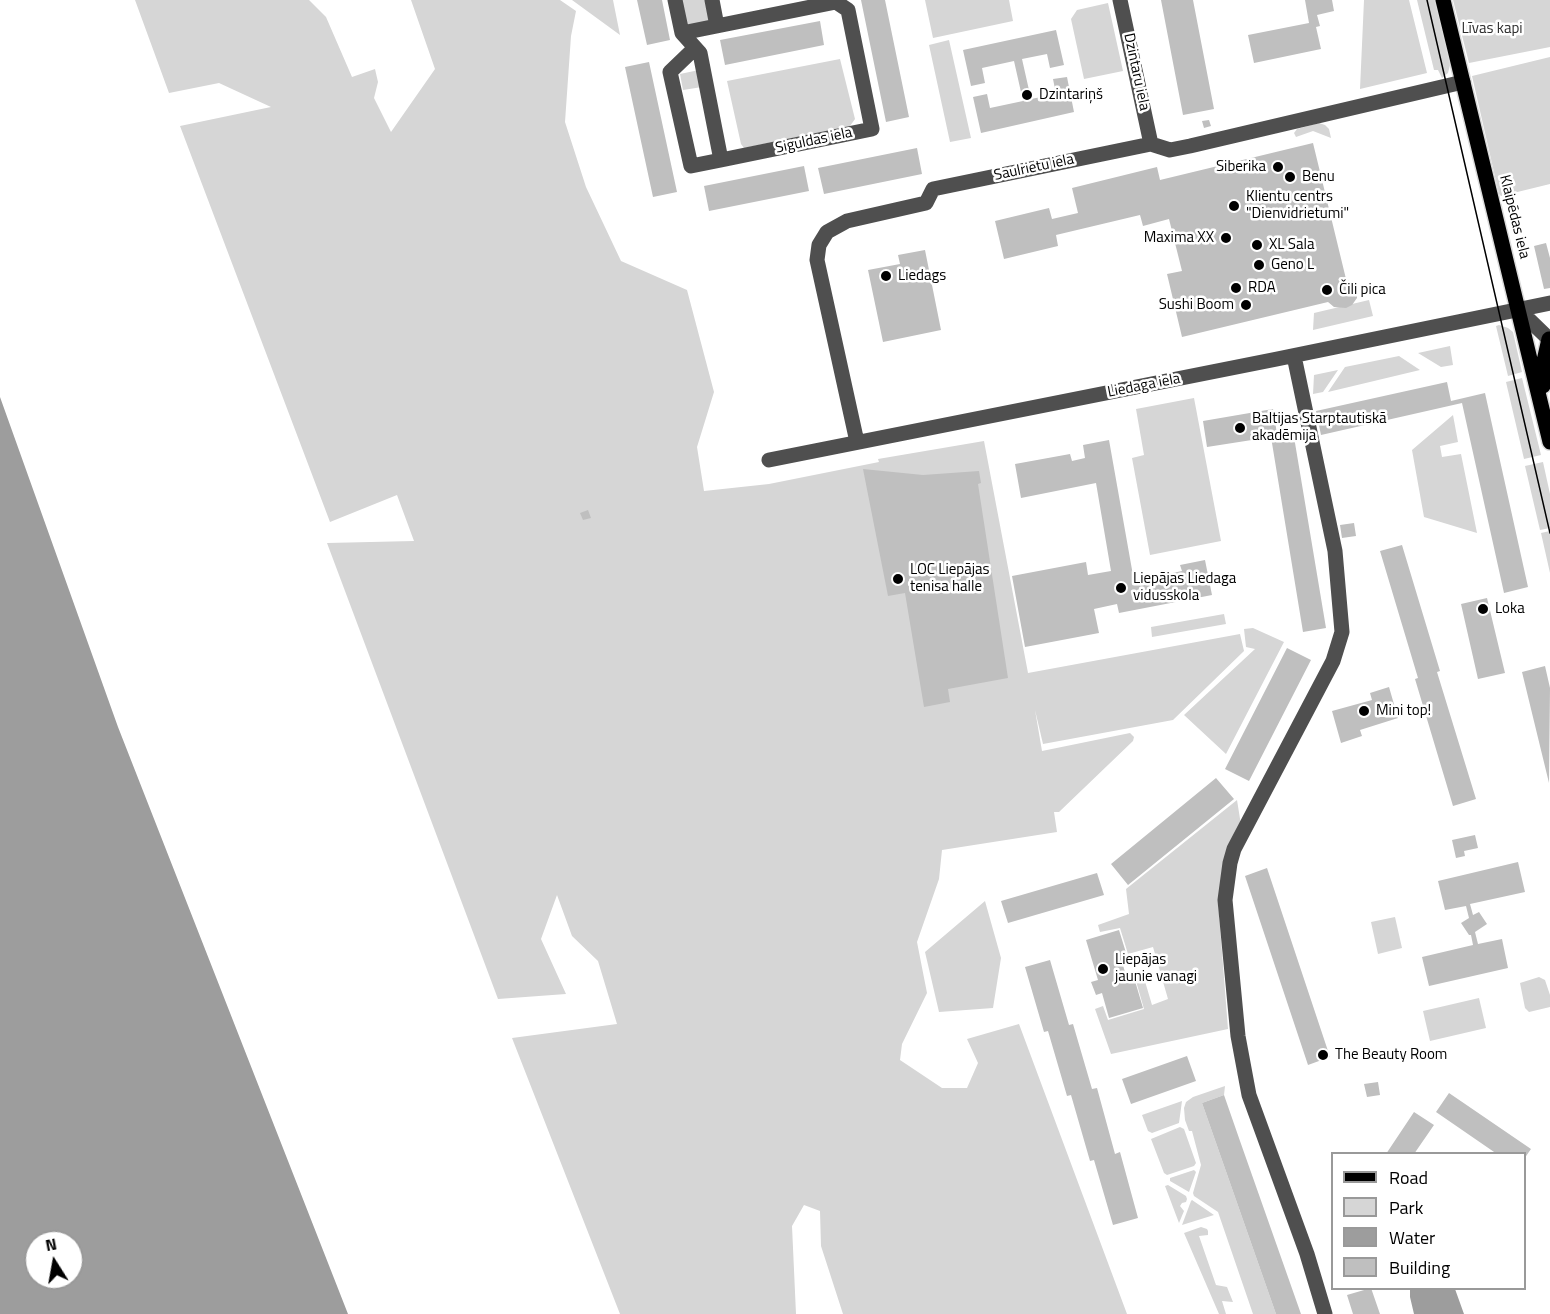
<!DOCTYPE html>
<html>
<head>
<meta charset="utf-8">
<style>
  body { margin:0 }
  #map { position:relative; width:1550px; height:1314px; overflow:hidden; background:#fff; font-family:"Titillium Web",sans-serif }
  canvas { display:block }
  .legend { position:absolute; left:1331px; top:1152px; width:195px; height:138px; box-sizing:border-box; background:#fff; border:2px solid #999; margin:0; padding:8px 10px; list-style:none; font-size:18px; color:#000 }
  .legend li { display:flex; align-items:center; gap:12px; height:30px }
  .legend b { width:30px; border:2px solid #999 }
  .north { position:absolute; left:24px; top:1230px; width:60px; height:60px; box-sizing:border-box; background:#fff; border:2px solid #999; border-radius:50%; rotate:349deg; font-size:16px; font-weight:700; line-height:24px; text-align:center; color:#000 }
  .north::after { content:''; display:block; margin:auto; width:21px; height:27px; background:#000; clip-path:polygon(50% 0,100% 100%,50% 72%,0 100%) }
</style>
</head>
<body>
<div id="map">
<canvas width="1550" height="1314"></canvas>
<ul class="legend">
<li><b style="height:8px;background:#000"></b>Road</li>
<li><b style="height:16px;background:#d6d6d6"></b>Park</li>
<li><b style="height:16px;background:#9d9d9d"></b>Water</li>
<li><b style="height:16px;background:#bfbfbf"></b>Building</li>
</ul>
<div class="north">N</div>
</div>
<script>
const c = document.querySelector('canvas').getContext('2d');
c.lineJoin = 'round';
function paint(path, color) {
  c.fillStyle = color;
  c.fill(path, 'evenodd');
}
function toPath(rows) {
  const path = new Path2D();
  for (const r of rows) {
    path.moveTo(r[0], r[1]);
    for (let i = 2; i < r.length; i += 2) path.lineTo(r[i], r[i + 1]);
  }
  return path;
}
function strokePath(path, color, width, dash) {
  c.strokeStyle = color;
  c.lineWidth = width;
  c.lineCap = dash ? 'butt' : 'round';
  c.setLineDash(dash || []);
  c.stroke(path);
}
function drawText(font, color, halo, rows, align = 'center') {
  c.font = font + ' "Titillium Web",sans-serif';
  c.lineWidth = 5;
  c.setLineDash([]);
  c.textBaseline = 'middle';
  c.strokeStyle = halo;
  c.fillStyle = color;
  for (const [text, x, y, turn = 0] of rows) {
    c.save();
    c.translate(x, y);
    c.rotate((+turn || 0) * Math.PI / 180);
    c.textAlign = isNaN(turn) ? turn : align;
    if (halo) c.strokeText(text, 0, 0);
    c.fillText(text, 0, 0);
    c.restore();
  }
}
const green = toPath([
  [135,0,309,0,326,17,352,77,375,69,378,82,374,98,391,132,435,69,411,0,560,0,576,11,571,36,565,122,586,187,621,261,687,290,714,392,697,447,704,491,769,484,879,462,878,459,984,441,1028,673,1240,634,1244,651,1173,720,1043,744,1035,710,1042,751,1130,733,1134,737,1133,741,1059,812,1054,812,1057,832,942,850,939,879,917,942,927,993,902,1044,900,1060,942,1088,967,1088,978,1063,967,1039,1019,1024,1127,1314,843,1314,821,1246,820,1211,804,1205,792,1226,796,1314,620,1314,512,1038,617,1024,598,961,572,936,557,895,541,939,566,994,498,999,327,543,414,541,397,495,330,522,180,126,271,107,219,83,169,93],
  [572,0,613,0,620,35],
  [680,0,705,0,709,20,705,25,689,25,684,22],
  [925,0,1009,0,1013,21,933,38],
  [1364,0,1409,0,1427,73,1360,89],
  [1417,0,1435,0,1450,65,1448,73,1442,78,1438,70,1434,70],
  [1453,0,1550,0,1550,47,1469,63],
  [1108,3,1123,71,1084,79,1071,19,1077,10],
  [949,40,971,138,950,142,929,45],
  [1550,57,1550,184,1501,196,1499,194,1472,76],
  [840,59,855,119,850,126,744,148,741,144,727,81],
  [699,70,702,87,683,90,680,74],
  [1319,123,1325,125,1329,129,1331,138,1313,131,1296,137,1294,133,1297,129],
  [1369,300,1373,316,1313,330,1314,313],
  [1499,325,1508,328,1513,332,1522,372,1508,376,1496,326],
  [1450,346,1453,365,1441,367,1418,353],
  [1399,356,1420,370,1328,392,1345,367],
  [1338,370,1323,392,1313,394,1314,375],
  [1522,378,1541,455,1524,459,1506,382],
  [1194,398,1221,541,1150,555,1132,458,1144,455,1136,409],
  [1453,415,1458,442,1440,446,1442,457,1461,454,1477,533,1424,517,1412,450],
  [1543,462,1550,494,1550,528,1540,530,1525,466],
  [1550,531,1550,573,1541,533],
  [1224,614,1226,624,1152,637,1151,627],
  [1253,628,1284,642,1226,754,1184,715,1255,649,1246,647,1244,629],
  [1237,800,1241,825,1218,901,1228,1029,1111,1054,1095,1009,1103,1006,1108,1020,1144,1009,1136,981,1144,978,1152,1005,1168,999,1153,947,1128,954,1120,928,1100,932,1098,925,1129,914,1126,889],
  [985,901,1001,958,993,1008,939,1012,925,952],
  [1395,917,1402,948,1378,954,1371,922],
  [1539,977,1545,980,1550,995,1550,1007,1529,1012,1525,1008,1520,983],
  [1479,998,1486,1028,1430,1041,1423,1011],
  [1225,1086,1224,1095,1202,1103,1276,1314,1253,1314,1218,1212,1194,1196,1193,1193,1201,1165,1192,1131,1189,1131,1185,1120,1184,1108,1186,1102,1193,1097],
  [1182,1101,1179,1123,1152,1133,1148,1131,1142,1115],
  [1180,1127,1184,1129,1196,1163,1194,1166,1167,1175,1164,1173,1151,1139],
  [1194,1170,1196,1172,1189,1192,1170,1181,1170,1178],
  [1168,1185,1186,1196,1187,1199,1186,1202,1182,1203,1180,1206,1184,1211,1179,1223,1165,1186],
  [1192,1200,1214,1215,1182,1225,1191,1201],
  [1201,1227,1207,1229,1208,1231,1208,1235,1199,1236,1216,1285,1227,1287,1233,1302,1222,1301,1226,1314,1219,1314,1184,1233]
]);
const water = toPath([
  [0,397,118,727,348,1314,0,1314],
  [36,1242,72,1242,72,1278,36,1278],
  [1410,1289,1455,1289,1464,1314,1414,1314,1410,1297]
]);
const building = toPath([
  [637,0,662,0,670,40,647,45],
  [861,0,885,0,909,117,886,122],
  [1161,0,1193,0,1214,109,1183,115],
  [1305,0,1332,0,1334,11,1317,15,1320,26,1316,27,1321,49,1254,63,1248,35,1309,23],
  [820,21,824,45,725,65,720,40],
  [1056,30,1064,65,1050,68,1047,54,1022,59,1031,99,1056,94,1053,79,1067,77,1074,112,981,133,973,97,987,94,990,108,1023,101,1014,61,982,68,985,83,971,86,963,50],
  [649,62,677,192,653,197,625,67],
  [1209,120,1211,126,1204,128,1202,121],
  [1313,143,1346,279,1357,286,1357,298,1352,305,1346,308,1334,307,1328,302,1182,337,1167,274,1182,271,1169,219,1143,226,1140,215,1056,235,1058,246,1004,259,995,221,1049,208,1052,219,1078,213,1072,188,1157,167,1160,180],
  [917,148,922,174,824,194,818,168],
  [804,166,809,191,709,211,704,186],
  [1546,243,1550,258,1550,288,1544,289,1534,246],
  [925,250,941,330,883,342,868,270,900,264,898,255],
  [1447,382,1451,401,1485,393,1528,587,1504,593,1462,403,1321,435,1316,411],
  [1273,409,1277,434,1293,431,1326,628,1303,632,1271,437,1207,447,1203,421],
  [1109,440,1134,581,1182,571,1180,565,1205,560,1212,595,1119,613,1117,604,1094,609,1099,633,1025,647,1012,576,1086,562,1088,575,1111,571,1096,483,1021,498,1015,464,1070,454,1072,461,1085,458,1083,445],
  [863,469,923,475,979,471,981,483,978,484,1008,678,948,689,950,702,924,707,905,593,888,596],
  [588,510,591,518,583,520,580,513],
  [1354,523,1356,536,1342,538,1340,525],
  [1402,545,1440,671,1437,672,1476,799,1453,806,1415,679,1418,678,1380,551],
  [1487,598,1505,673,1478,679,1461,604],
  [1287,648,1311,660,1249,781,1225,769],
  [1545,666,1550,688,1549,783,1522,672],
  [1389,687,1398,718,1360,730,1362,736,1341,743,1332,711,1372,700,1370,693],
  [1216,778,1234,799,1128,885,1111,864],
  [1475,835,1478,848,1464,851,1465,856,1456,858,1452,840],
  [1518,862,1525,892,1470,904,1473,915,1479,912,1487,924,1475,932,1478,944,1502,939,1508,968,1429,986,1422,957,1473,945,1471,935,1469,935,1461,923,1469,918,1466,906,1445,910,1438,881],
  [1267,868,1330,1057,1308,1065,1245,876],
  [1097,873,1104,895,1008,923,1001,901],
  [1119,930,1127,956,1121,958,1128,983,1135,981,1143,1008,1109,1018,1102,993,1096,995,1091,982,1098,980,1086,940],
  [1050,960,1069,1025,1073,1024,1092,1089,1097,1088,1115,1154,1120,1152,1138,1218,1113,1225,1094,1160,1090,1161,1071,1095,1067,1096,1048,1031,1044,1032,1025,967],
  [1187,1056,1196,1081,1131,1104,1122,1079],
  [1378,1082,1380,1095,1367,1097,1364,1084],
  [1449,1093,1531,1149,1524,1159,1524,1154,1497,1154,1436,1112],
  [1224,1095,1240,1141,1301,1314,1276,1314,1202,1103],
  [1414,1112,1434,1125,1414,1154,1386,1154],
  [1371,1288,1380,1314,1353,1314,1347,1295]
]);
const minor = toPath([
  [675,0,682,33,700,53,721,160,872,129,848,10,836,2,682,33],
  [712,0,717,26],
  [1120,0,1151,144],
  [695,48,670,72,691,166,721,160],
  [1519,310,1550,340],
  [1294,356,1335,551,1342,632,1333,661,1234,849,1230,863,1225,900,1238,1036,1249,1095,1307,1254,1325,1314],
  [857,442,817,260,819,245,827,232,847,221,926,203,933,189,1151,144,1170,150,1190,146,1463,82],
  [769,460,1277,359,1550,303]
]);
const major = toPath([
  [1443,0,1550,442],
  [1543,386,1544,361,1549,339]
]);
const tram = toPath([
  [1427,0,1550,533]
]);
const markers = [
  [1027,95,6,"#000"],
  [1278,167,6,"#000"],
  [1290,177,6,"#000"],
  [1234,206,6,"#000"],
  [1226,238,6,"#000"],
  [1257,245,6,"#000"],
  [1259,265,6,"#000"],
  [886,276,6,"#000"],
  [1236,288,6,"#000"],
  [1327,290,6,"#000"],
  [1246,305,6,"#000"],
  [1240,428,6,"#000"],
  [898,579,6,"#000"],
  [1121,588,6,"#000"],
  [1483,609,6,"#000"],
  [1364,711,6,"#000"],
  [1103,969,6,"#000"],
  [1323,1055,6,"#000"]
];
const parkNames = [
  ["Līvas kapi",1492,29]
];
const streetNames = [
  ["Dzintaru iela",1136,72,78],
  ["Siguldas iela",814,141,-12],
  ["Saulrietu iela",1034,168,-12],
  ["Klaipēdas iela",1514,217,76],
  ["Liedaga iela",1144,386,-11]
];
const poiNames = [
  ["Dzintariņš",1039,95],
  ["Siberika",1266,167,"right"],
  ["Benu",1302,177],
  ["Klientu centrs",1246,197],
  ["\"Dienvidrietumi\"",1246,214],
  ["Maxima XX",1214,238,"right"],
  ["XL Sala",1269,245],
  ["Geno L",1271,265],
  ["Liedags",898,276],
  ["RDA",1248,288],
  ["Čili pica",1339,290],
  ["Sushi Boom",1234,305,"right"],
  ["Baltijas Starptautiskā",1252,419],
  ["akadēmija",1252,436],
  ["LOC Liepājas",910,570],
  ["tenisa halle",910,587],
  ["Liepājas Liedaga",1133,579],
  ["vidusskola",1133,596],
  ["Loka",1495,609],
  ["Mini top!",1376,711],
  ["Liepājas",1115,960],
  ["jaunie vanagi",1115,977],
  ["The Beauty Room",1335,1055]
];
paint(green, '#d6d6d6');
paint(water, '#9d9d9d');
paint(building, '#bfbfbf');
strokePath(major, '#dbdbdb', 18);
strokePath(minor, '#4f4f4f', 15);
strokePath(major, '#000', 15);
strokePath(tram, '#000', 1.5);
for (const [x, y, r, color] of markers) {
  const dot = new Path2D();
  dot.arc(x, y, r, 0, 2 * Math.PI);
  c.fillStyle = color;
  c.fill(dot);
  strokePath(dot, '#fff', 2);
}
drawText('15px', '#2d2d2d', '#fff', parkNames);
drawText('15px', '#000', '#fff', streetNames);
drawText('15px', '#000', '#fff', poiNames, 'left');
</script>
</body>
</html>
